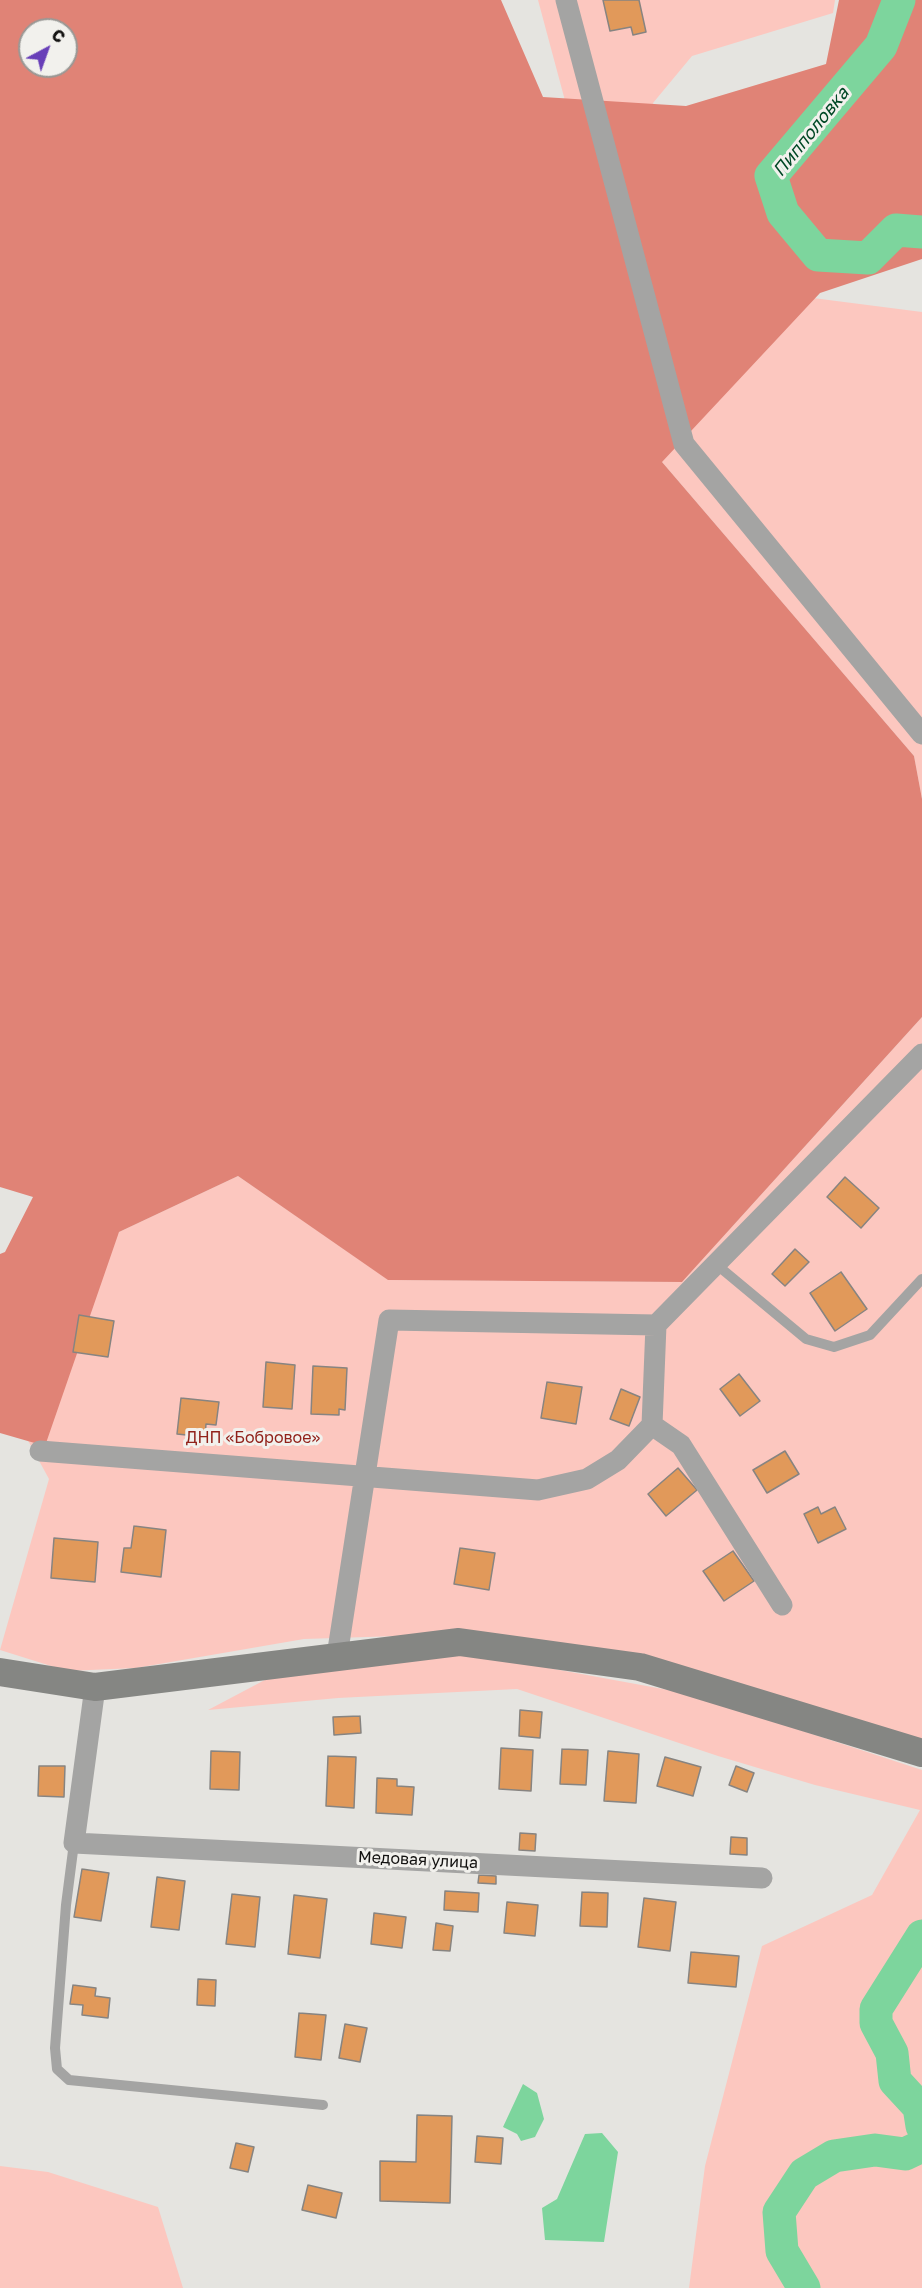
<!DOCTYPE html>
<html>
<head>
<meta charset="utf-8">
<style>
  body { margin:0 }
  #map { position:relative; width:922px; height:2288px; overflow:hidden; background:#e5e4e0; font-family:"Golos Text",sans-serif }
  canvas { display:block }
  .north { position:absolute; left:18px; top:18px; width:60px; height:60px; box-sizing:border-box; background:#f2f1ed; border:2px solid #999895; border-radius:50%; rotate:41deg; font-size:16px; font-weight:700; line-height:24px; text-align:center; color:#131211 }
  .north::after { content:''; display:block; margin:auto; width:21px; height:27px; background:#683fb8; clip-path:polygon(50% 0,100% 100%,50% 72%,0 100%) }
</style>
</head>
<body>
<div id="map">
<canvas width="922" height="2288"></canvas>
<div class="north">С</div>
</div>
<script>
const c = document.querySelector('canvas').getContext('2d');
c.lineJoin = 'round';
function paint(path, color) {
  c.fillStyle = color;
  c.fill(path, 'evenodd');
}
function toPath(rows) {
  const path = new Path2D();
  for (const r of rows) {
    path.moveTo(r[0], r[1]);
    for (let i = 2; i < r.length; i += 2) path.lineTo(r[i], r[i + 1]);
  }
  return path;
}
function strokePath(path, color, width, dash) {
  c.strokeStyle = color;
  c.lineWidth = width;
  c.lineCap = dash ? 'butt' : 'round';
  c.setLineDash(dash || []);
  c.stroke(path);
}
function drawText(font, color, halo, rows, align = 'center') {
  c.font = font + ' "Golos Text",sans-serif';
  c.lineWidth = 6;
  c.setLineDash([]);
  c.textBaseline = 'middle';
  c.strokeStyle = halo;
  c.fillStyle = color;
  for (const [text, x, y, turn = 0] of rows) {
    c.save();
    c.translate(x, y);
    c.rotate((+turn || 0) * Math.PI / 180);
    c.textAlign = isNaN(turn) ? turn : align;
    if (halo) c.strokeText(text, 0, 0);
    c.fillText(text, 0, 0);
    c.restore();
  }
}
const green = toPath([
  [538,0,835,0,833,13,692,56,653,103,678,155,774,293,922,312,922,799,914,756,662,462],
  [922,1017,922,1741,461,1634,304,1639,136,1668,67,1671,0,1650,49,1479,19,1424,119,1232,238,1176,389,1280,682,1282],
  [462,1652,690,1694,922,1770,922,2288,689,2288,705,2166,762,1946,872,1895,920,1810,815,1785,718,1756,517,1689,338,1698,208,1710,278,1673],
  [0,2166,48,2172,158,2207,183,2288,0,2288]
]);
const forest = toPath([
  [0,0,501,0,543,97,686,106,826,64,839,0,922,0,922,259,820,293,662,462,914,756,922,799,922,1017,682,1282,388,1280,238,1176,119,1232,45,1446,0,1433,0,1254,5,1252,33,1197,0,1187],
  [30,30,66,30,66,66,30,66]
]);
const water = toPath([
  [523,2084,537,2093,544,2119,535,2137,521,2141,517,2134,503,2127],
  [602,2133,618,2152,604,2242,545,2240,542,2208,557,2199,585,2134]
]);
const river = toPath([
  [899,0,881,46,771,176,783,213,818,255,868,258,896,230,922,232],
  [922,1936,876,2009,876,2023,892,2053,895,2081,919,2107,922,2126],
  [804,2288,782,2251,779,2212,804,2174,834,2156,875,2150,905,2154,922,2146]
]);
const building = toPath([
  [603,0,639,0,646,32,633,35,631,27,610,31,603,0],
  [845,1177,879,1208,861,1228,827,1197,845,1177],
  [795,1249,809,1262,785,1286,772,1274,795,1249],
  [841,1272,867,1309,835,1331,810,1293,841,1272],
  [79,1315,114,1321,108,1357,73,1352,79,1315],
  [266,1362,295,1365,292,1409,263,1407,266,1362],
  [313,1366,347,1368,345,1410,339,1409,339,1415,311,1414,313,1366],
  [739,1374,760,1401,740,1416,720,1389,739,1374],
  [547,1382,582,1387,576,1424,541,1418,547,1382],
  [621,1389,640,1397,629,1426,610,1419,621,1389],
  [181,1398,219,1402,216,1425,206,1424,205,1437,177,1434,181,1398],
  [785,1451,799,1474,767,1493,753,1470,785,1451],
  [678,1468,697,1490,666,1516,648,1494,678,1468],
  [818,1507,821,1514,835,1507,846,1529,818,1543,804,1514,818,1507],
  [134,1526,166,1530,161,1577,121,1572,124,1548,131,1548,134,1526],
  [54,1538,98,1542,95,1582,51,1578,54,1538],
  [460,1548,495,1553,489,1590,454,1584,460,1548],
  [733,1551,754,1581,724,1601,703,1571,733,1551],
  [520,1710,542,1712,540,1738,519,1736,520,1710],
  [360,1716,361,1733,334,1735,333,1717,360,1716],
  [501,1748,533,1750,531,1791,499,1789,501,1748],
  [562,1749,588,1750,586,1785,560,1784,562,1749],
  [211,1751,240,1752,239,1790,210,1789,211,1751],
  [608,1751,639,1754,636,1803,604,1801,608,1751],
  [328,1756,356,1757,354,1808,326,1806,328,1756],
  [665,1757,701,1767,693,1796,657,1786,665,1757],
  [39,1766,65,1766,64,1797,38,1796,39,1766],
  [736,1766,754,1773,747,1792,729,1785,736,1766],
  [377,1778,397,1779,397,1786,414,1787,412,1815,376,1813,377,1778],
  [520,1833,536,1834,535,1851,519,1850,520,1833],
  [731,1837,747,1838,747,1855,730,1854,731,1837],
  [82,1869,109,1873,101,1921,74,1917,82,1869],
  [479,1875,496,1876,496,1884,478,1883,479,1875],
  [157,1877,185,1881,179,1930,151,1927,157,1877],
  [445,1891,479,1893,478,1912,444,1910,445,1891],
  [582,1892,608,1893,607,1927,580,1926,582,1892],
  [232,1894,260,1897,255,1947,226,1944,232,1894],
  [294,1895,327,1899,320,1958,288,1954,294,1895],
  [644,1898,676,1902,670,1951,638,1947,644,1898],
  [507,1902,538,1905,535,1936,504,1933,507,1902],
  [374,1913,406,1917,402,1948,371,1944,374,1913],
  [436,1923,453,1926,450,1951,433,1950,436,1923],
  [691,1952,739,1956,736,1987,688,1983,691,1952],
  [198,1979,216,1980,215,2006,197,2005,198,1979],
  [73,1985,96,1988,95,1996,110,1998,108,2018,82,2015,83,2005,70,2004,73,1985],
  [299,2013,326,2015,321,2060,295,2057,299,2013],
  [345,2024,367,2028,360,2062,339,2058,345,2024],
  [417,2115,452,2116,450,2203,380,2201,380,2161,416,2162,417,2115],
  [477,2136,503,2138,501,2164,475,2162,477,2136],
  [236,2143,254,2147,248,2172,230,2168,236,2143],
  [308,2185,342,2193,336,2218,302,2210,308,2185]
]);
const service = toPath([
  [717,1265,806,1339,834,1347,870,1335,922,1279],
  [74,1843,66,1905,55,2048,57,2069,69,2080,323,2105]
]);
const minor = toPath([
  [566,0,684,444,922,734],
  [652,1425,681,1445,782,1605],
  [40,1451,538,1490,587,1479,618,1460,652,1425,656,1325,922,1054],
  [337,1656,389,1320,656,1325],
  [95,1687,74,1843,762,1878]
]);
const secondary = toPath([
  [0,1672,95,1687,459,1642,640,1667,922,1753]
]);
const parkNames = [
  ["ДНП «Бобровое»",253,1438]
];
const streetNames = [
  ["Медовая улица",418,1860,3]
];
const waterNames = [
  ["Пипполовка",811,132,-51]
];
paint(green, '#fcc7bf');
paint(forest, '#e08376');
paint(water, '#7dd59d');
strokePath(river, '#7dd59d', 33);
paint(building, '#e1995a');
strokePath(building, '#878481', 1.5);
strokePath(service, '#a4a4a3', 10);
strokePath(minor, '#a4a4a3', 21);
strokePath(secondary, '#858683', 28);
drawText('16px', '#91221b', '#f2f1ed', parkNames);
drawText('16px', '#131211', '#f2f1ed', streetNames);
drawText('italic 18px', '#004825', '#f2f1ed', waterNames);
</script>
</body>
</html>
